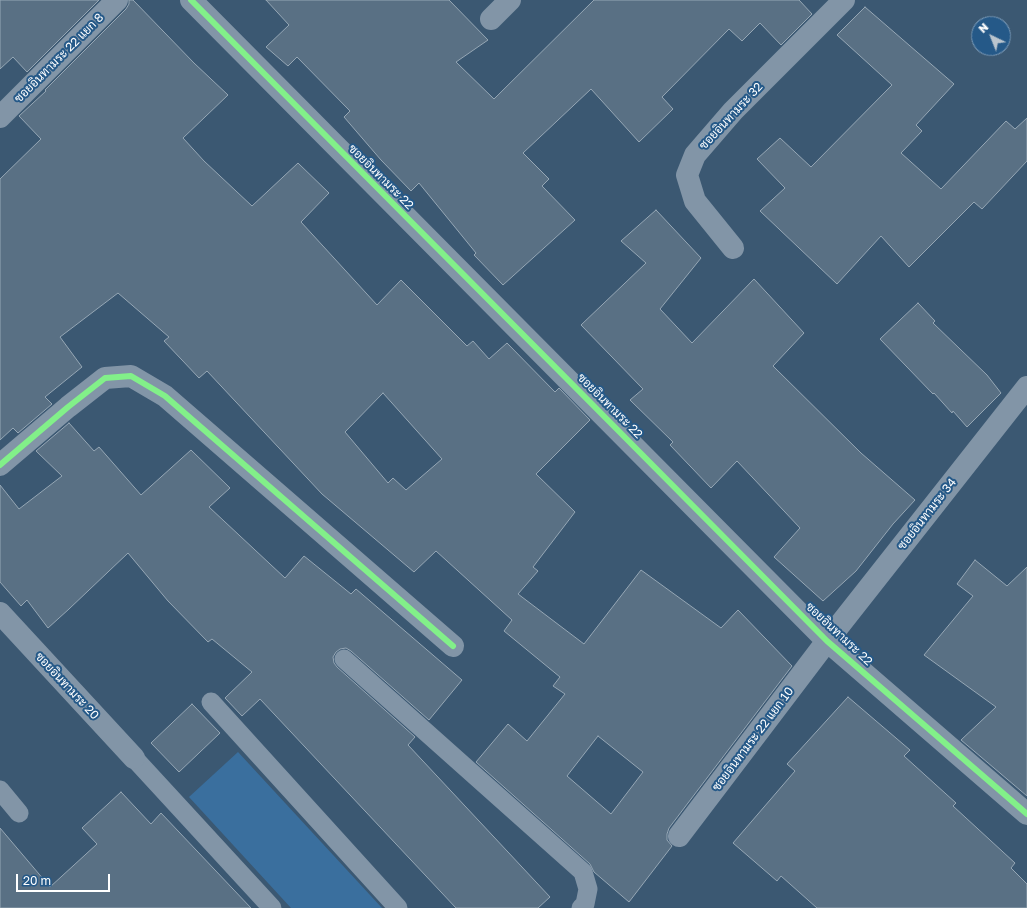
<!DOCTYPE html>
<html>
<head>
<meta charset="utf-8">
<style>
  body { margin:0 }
  #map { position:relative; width:1027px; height:908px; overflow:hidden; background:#3b5872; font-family:"Golos Text",sans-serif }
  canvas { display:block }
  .north { position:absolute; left:971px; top:16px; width:40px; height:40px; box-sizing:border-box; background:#255988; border:1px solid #7c9bb8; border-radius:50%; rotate:317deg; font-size:11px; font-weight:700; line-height:16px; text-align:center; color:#fff }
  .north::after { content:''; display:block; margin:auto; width:14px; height:18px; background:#bac5ce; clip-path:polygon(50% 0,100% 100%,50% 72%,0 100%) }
  .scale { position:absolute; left:16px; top:874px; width:94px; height:18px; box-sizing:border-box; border:2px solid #fff; border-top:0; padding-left:5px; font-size:12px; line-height:14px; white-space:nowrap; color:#fff; -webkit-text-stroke:3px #255988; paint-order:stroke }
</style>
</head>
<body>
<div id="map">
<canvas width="1027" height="908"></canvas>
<div class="north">N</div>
<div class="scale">20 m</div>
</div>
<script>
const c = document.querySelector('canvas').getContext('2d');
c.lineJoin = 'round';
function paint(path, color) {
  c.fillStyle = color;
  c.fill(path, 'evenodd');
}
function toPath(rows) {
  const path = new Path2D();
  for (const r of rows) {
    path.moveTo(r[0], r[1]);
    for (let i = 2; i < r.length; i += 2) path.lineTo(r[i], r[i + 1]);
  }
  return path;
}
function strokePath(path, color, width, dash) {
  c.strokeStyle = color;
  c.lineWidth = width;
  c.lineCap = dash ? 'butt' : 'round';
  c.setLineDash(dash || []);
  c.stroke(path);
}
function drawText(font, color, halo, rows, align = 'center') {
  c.font = font + ' "Golos Text",Sarabun,sans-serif';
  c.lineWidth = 4;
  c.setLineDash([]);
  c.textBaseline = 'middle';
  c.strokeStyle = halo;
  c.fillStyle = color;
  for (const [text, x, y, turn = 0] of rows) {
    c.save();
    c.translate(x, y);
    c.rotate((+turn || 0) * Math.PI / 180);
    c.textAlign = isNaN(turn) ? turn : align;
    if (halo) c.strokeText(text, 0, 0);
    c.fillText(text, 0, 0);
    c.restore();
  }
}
const green = toPath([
  [238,752,382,908,291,908,189,797]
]);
const building = toPath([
  [0,0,99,0,27,72,13,57,0,69,0,0],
  [129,0,133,0,194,63,228,95,183,138,204,161,252,206,298,163,329,193,301,222,377,305,401,280,467,346,473,341,489,359,507,343,555,392,559,388,590,420,536,474,575,512,533,567,538,571,518,594,584,644,641,570,721,628,738,610,792,666,669,828,667,834,667,840,672,846,629,902,594,872,590,864,476,762,508,724,527,741,565,694,553,686,560,677,504,631,512,620,436,551,414,572,322,494,207,371,199,378,164,341,169,337,118,293,60,337,82,367,45,397,52,404,18,433,13,428,0,440,0,179,41,139,19,116,46,91,45,90,126,9,129,4,129,0],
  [383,393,442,459,406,490,393,478,388,483,345,432,383,393],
  [598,736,643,772,611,814,567,776,598,736],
  [266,0,449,0,488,40,456,62,494,99,594,0,799,0,812,14,781,45,760,23,742,41,729,29,662,97,673,109,639,142,591,89,523,153,549,179,542,186,575,220,503,285,474,255,476,253,419,183,411,191,381,160,344,117,350,111,297,57,288,66,266,47,289,25,266,0],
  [865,7,954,84,916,125,922,131,901,153,941,189,1006,121,1015,129,1027,118,1027,161,982,209,974,202,909,267,881,236,837,284,760,211,785,188,757,159,780,138,811,167,892,85,837,35,865,7],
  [656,210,701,258,660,309,692,343,754,279,804,333,773,366,861,453,915,500,893,524,856,571,823,601,774,557,800,528,737,461,711,488,670,445,673,442,630,400,643,389,581,325,646,263,621,241,656,210],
  [918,303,935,321,933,323,987,375,1001,393,967,427,953,411,952,413,934,393,933,394,880,339,918,303],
  [69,423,94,451,99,447,141,495,191,450,230,488,209,507,285,578,304,556,351,594,356,589,462,680,429,720,351,651,346,648,340,649,336,652,333,657,334,663,337,667,415,737,408,745,550,897,538,908,456,908,260,699,242,716,225,698,252,672,212,639,208,642,168,601,128,553,69,609,48,628,27,600,21,606,0,582,0,485,19,509,62,476,36,451,69,423],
  [975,560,1007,586,1027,567,1027,796,961,740,996,707,924,655,973,596,957,584,975,560],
  [848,697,910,750,904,756,956,803,953,806,1015,863,1011,868,1027,884,1027,908,817,908,781,876,777,881,733,843,795,771,787,764,848,697],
  [192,704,220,733,179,772,151,743,192,704],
  [121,792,151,824,161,813,251,908,0,908,0,828,50,887,97,844,82,828,121,792]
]);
const lane = toPath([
  [344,659,583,872,588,889,585,904,581,908],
  [211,702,398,908],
  [134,758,272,908],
  [0,790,19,813]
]);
const street = toPath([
  [191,0,827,641,1027,814],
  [491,19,510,0],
  [0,117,117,0],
  [733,248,695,201,687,175,695,155,733,111,844,0],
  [0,465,68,407,105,378,131,376,165,396,453,646],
  [0,613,134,758],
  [679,836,827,641,1027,387]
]);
const cycleway = toPath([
  [191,0,827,641,1027,814],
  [0,465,68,407,105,378,131,376,165,396,453,646]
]);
const streetNames = [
  ["ซอยอินทามระ 22 แยก 8",59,58,-45],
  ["ซอยอินทามระ 32",731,116,-47],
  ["ซอยอินทามระ 22",381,177,45],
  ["ซอยอินทามระ 22",610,406,45],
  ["ซอยอินทามระ 34",927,514,-52],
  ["ซอยอินทามระ 22",839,634,43],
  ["ซอยอินทามระ 20",67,686,47],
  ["ซอยอินทามระ 22 แยก 10",753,739,-53]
];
paint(green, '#3a6f9e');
paint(building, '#597084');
strokePath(building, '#96a7b5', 1);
strokePath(lane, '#8295a7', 19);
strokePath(street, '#8295a7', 22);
strokePath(cycleway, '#82f089', 6);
drawText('12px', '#fff', '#255988', streetNames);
</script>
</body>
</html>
